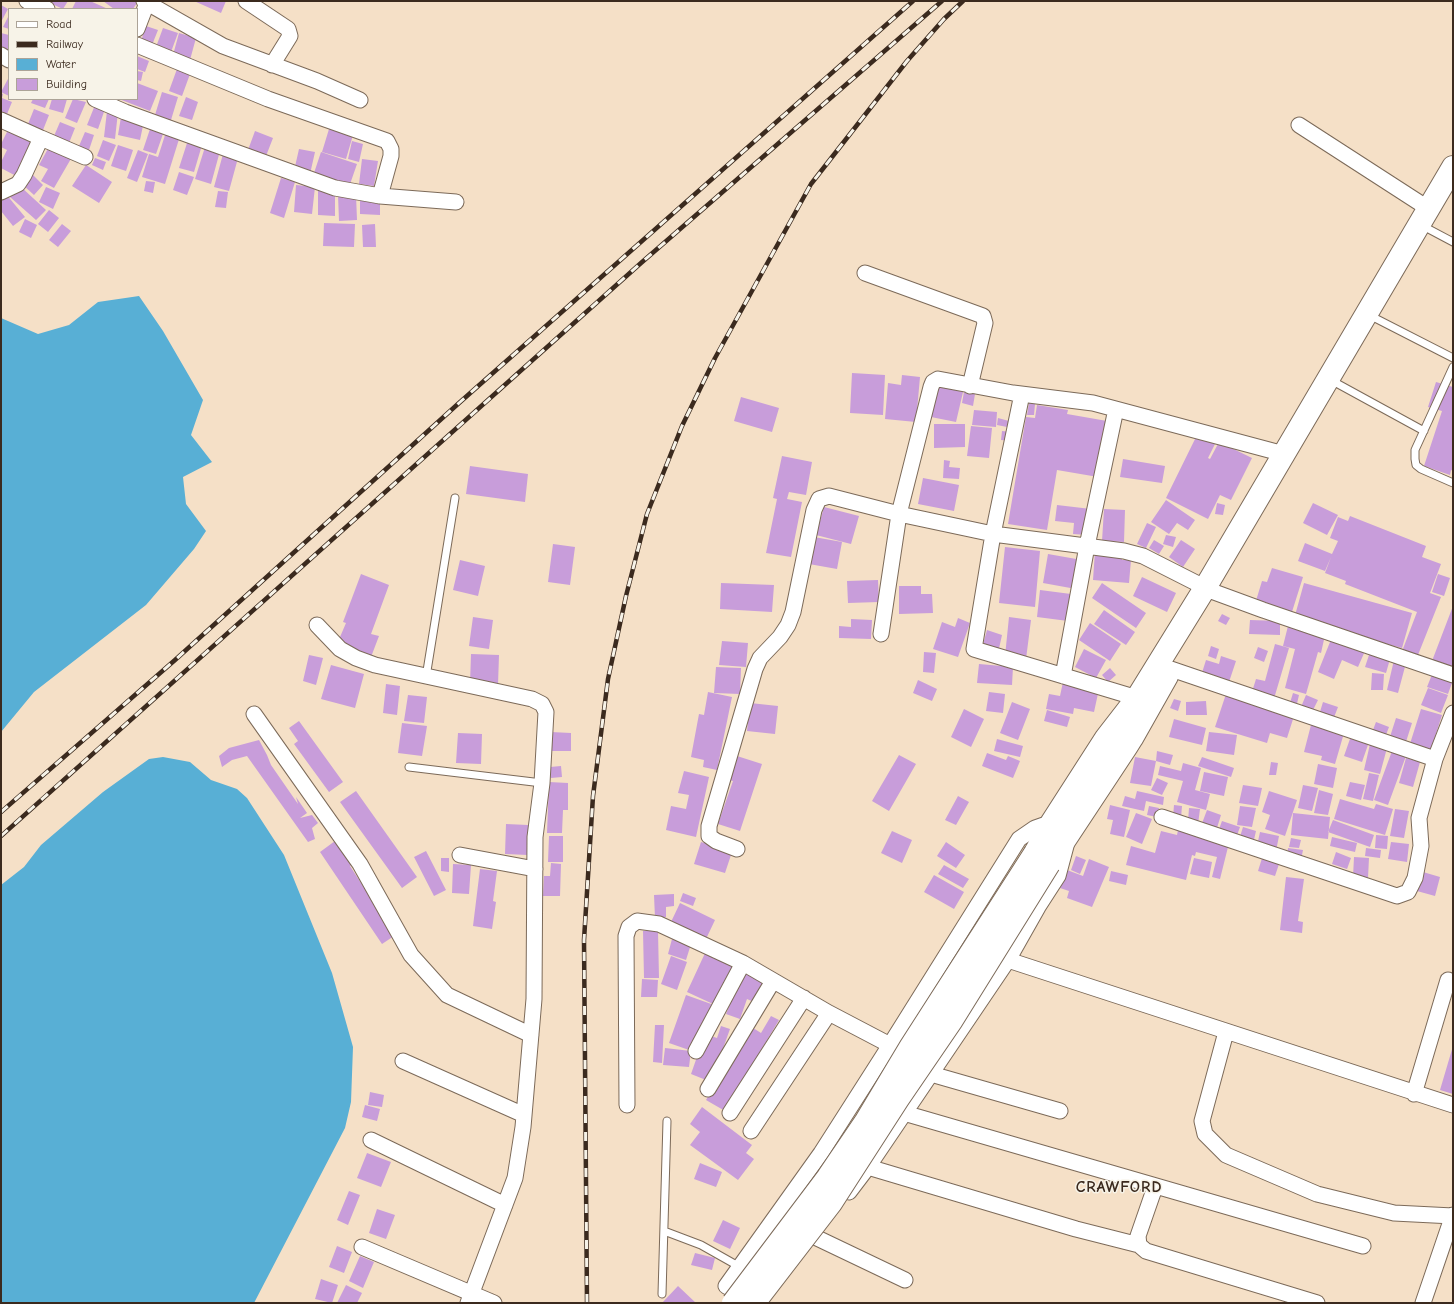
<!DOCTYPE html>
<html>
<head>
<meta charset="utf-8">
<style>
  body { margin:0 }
  #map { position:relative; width:1454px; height:1304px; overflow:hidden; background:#f5e0c7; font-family:"Comic Neue",sans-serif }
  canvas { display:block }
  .frame { position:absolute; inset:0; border:2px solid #3b2a1e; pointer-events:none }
  .legend { position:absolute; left:8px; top:8px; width:130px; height:92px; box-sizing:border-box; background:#f7f3e8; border:1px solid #aca397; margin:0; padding:5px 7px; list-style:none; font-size:12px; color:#3b2a1e }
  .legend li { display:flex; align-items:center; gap:8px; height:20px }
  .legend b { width:20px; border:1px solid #aca397 }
</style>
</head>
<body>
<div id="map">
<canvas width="1454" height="1304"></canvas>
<div class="frame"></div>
<ul class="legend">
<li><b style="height:5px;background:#fff"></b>Road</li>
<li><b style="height:5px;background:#3b2a1e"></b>Railway</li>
<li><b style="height:11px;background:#58afd5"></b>Water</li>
<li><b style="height:11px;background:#c89dda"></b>Building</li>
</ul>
</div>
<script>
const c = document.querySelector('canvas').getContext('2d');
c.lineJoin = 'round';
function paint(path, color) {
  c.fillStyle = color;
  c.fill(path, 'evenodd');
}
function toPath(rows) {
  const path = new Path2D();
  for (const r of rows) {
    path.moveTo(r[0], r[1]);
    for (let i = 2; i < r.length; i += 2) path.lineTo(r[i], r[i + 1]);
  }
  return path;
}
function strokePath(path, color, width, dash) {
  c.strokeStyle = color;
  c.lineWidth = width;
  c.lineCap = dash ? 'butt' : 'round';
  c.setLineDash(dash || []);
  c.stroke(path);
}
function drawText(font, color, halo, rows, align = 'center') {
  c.font = font + ' "Comic Neue",sans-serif';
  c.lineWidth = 3;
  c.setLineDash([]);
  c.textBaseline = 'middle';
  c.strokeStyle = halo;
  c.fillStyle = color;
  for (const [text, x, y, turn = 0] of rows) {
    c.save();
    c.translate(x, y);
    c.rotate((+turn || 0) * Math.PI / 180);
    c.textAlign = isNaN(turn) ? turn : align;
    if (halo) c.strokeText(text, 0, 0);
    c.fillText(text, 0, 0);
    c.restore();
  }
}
const water = toPath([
  [139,296,163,331,203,400,191,435,212,462,183,477,186,504,206,531,194,549,146,605,34,692,1,732,1,318,38,334,69,325,98,302],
  [163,757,190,762,211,780,237,789,247,798,284,855,332,973,353,1047,351,1102,345,1128,254,1303,1,1303,1,885,24,867,41,845,103,792,149,759]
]);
const building = toPath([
  [52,1,68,1,63,9,50,3],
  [76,1,90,1,108,9,72,9],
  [103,1,135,1,137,3,133,9,114,9],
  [194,1,226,1,221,13],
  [1,5,8,9,1,22],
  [9,15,9,29,3,27],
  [146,26,158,30,152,45,141,41],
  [163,28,178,33,171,52,156,47],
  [1,33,9,35,9,53,1,51],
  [179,33,196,38,190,60,173,55],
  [137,56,149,61,145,72,137,69],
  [177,69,190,74,182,96,169,91],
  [137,71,143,72,141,81,137,80],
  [9,77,9,96,1,92],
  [137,83,158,91,150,111,119,99,137,99],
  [162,92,178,97,171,120,155,115],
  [1,93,3,94,2,98,12,102,7,114,1,112],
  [186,97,198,102,192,120,179,116],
  [33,99,49,99,45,108,31,103],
  [52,99,67,99,63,113,49,109],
  [73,99,86,102,77,123,65,118],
  [95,105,105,109,98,129,87,125],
  [34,109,49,115,43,130,28,124],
  [107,111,118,112,115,139,104,137],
  [121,117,144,121,140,140,118,135],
  [60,122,75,128,69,143,54,136],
  [151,126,164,131,156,154,143,150],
  [9,128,36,142,18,177,1,168,1,162,7,150,1,147,1,144],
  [329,129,353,135,346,159,322,152],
  [255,131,273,138,266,156,248,150],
  [85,132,94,135,89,150,79,146],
  [166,132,180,136,165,184,142,177,149,154,158,157],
  [103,140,116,145,109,161,97,156],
  [188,140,202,145,194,172,179,168],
  [352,141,363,144,359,162,348,159],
  [50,145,72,157,54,188,41,181,48,169,39,165],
  [118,145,133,150,126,171,111,166],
  [205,147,220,151,211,184,195,179],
  [299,149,315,152,310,174,294,171],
  [138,150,148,154,137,182,127,178],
  [321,152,357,164,349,187,313,176],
  [223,154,238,158,229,191,214,187],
  [95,158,106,162,103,170,92,165],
  [362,159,378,161,374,186,359,184],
  [86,165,112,182,99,203,72,186],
  [179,172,194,177,187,195,173,190],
  [33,175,43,185,34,195,23,185],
  [281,178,295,182,284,218,270,213],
  [146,181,155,182,153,193,144,191],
  [296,185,315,187,312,214,294,212],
  [20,186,46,210,36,220,10,197],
  [46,187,60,193,53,209,39,202],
  [218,191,228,192,226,208,215,207],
  [318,191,335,192,335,216,318,215],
  [6,194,25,217,13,226,1,211,1,199],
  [338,195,356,195,357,220,339,221],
  [360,199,380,199,380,215,360,214],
  [49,210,59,218,48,232,38,224],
  [25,219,37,225,31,238,19,232],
  [324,223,355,224,354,247,323,246],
  [62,224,71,231,58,247,49,240],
  [375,224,376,247,363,247,362,225],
  [852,373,885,375,883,415,850,413],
  [902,375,920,377,916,422,885,419,888,383,901,385],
  [1436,382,1453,387,1453,471,1451,470,1450,475,1424,466,1442,411,1428,407],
  [938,386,963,392,956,422,931,417],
  [964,392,975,394,973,406,962,403],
  [741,397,779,408,772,432,734,421],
  [1029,403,1035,404,1034,415,1027,415],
  [1037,405,1068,410,1067,414,1107,421,1098,477,1057,470,1047,530,1008,524,1026,417,1035,418],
  [974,410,997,412,996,427,972,425],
  [998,418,1009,421,1007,427,997,425],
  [934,424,965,424,965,447,934,448],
  [971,426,992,428,989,458,967,456],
  [1002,431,1012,432,1011,441,1001,440],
  [1197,435,1215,444,1208,458,1210,459,1219,442,1252,458,1231,500,1220,495,1208,519,1166,498],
  [782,456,812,462,806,495,789,492,787,499,802,502,791,557,766,553,777,499,773,498],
  [1123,459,1165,466,1162,483,1120,477],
  [944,460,950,461,949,467,960,468,959,479,943,478],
  [470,466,528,474,525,502,466,494],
  [923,478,959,485,954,511,918,504],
  [1166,500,1195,520,1188,530,1177,523,1169,534,1151,522],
  [1217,503,1225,505,1223,515,1215,514],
  [1313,503,1338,515,1327,535,1303,523],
  [1057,505,1091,509,1087,535,1073,534,1074,523,1055,521],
  [824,507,859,516,851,544,816,535],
  [1104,509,1125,510,1124,542,1102,541],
  [1350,516,1426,546,1422,557,1441,564,1430,593,1441,597,1416,660,1401,654,1417,612,1345,584,1346,581,1325,573,1331,557,1325,571,1298,561,1305,543,1332,554,1338,541,1330,538,1338,517,1348,521],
  [1147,523,1156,527,1146,548,1137,544],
  [1166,535,1176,537,1173,547,1163,544],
  [814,537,842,542,837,569,809,564],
  [1154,540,1164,546,1159,554,1149,548],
  [1181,540,1195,549,1183,567,1169,557],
  [553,544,575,547,570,585,548,582],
  [1005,547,1040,551,1035,607,999,603],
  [1095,551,1122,553,1122,560,1131,560,1129,583,1093,580],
  [1048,554,1082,560,1076,589,1043,583],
  [460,560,485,566,478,596,453,590],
  [1272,568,1303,577,1291,615,1255,604,1262,581,1267,582],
  [361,574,389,585,371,634,379,636,371,657,337,644,346,623,343,622],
  [1438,574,1450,578,1444,596,1432,592],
  [1142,577,1176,593,1167,612,1133,596],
  [878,580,879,602,848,603,847,581],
  [721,583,774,585,772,612,720,609],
  [1102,583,1146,613,1136,628,1092,598],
  [1304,583,1412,613,1402,648,1294,619],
  [899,586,921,586,921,594,932,594,933,613,899,614],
  [1040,590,1071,594,1068,621,1037,617],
  [1453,606,1453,669,1432,661],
  [1104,610,1135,632,1126,645,1094,624],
  [1222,614,1230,618,1226,625,1218,621],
  [473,617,493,620,489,649,469,646],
  [1009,617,1031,620,1026,659,1005,656],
  [958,618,970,623,958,657,933,649,942,622,955,627],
  [851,619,872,620,871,639,839,638,839,626,851,627],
  [1250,620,1280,621,1280,635,1249,634],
  [1090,623,1121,644,1110,661,1079,640],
  [1288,626,1325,635,1321,653,1318,652,1306,694,1285,688,1295,649,1283,646],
  [987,630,1002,635,998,653,982,648],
  [1332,637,1365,651,1358,667,1342,660,1334,679,1318,672],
  [722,641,748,643,746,667,719,665],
  [1275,644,1289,648,1273,702,1251,695,1256,679,1265,681],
  [1211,646,1219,649,1216,659,1208,656],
  [1258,647,1268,651,1264,662,1254,658],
  [1084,649,1106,660,1096,678,1075,667],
  [924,652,936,653,934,673,923,672],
  [1370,652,1390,659,1386,673,1365,667],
  [471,654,499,655,498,685,470,684],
  [309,655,323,658,316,685,303,681],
  [1221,656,1236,661,1228,685,1201,676,1206,660,1219,664],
  [1394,660,1406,663,1398,693,1387,690],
  [979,664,1013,667,1012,685,977,683],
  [331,665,364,674,355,708,321,699],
  [716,667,741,668,740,694,714,693],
  [1110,668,1116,675,1108,682,1102,675],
  [1433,672,1453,680,1448,694,1427,687],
  [1372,673,1384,674,1383,690,1371,690],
  [918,680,937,689,932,701,913,693],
  [1063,682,1099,689,1094,712,1074,708,1073,714,1046,709,1049,694,1060,696],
  [386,684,400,686,397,715,383,713],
  [1428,688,1448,695,1441,713,1421,705],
  [708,692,732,697,717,770,703,767,704,760,691,757,699,714,704,715],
  [989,692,1005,694,1003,713,986,711],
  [1293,693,1299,695,1296,708,1289,706],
  [1226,694,1294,716,1287,738,1270,733,1267,743,1215,727],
  [408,695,427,697,424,723,404,721],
  [1306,695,1318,700,1312,712,1301,707],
  [1174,699,1181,701,1178,711,1170,708],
  [1206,701,1207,715,1186,715,1186,702],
  [1012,702,1030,709,1018,740,1000,733],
  [1323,702,1338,707,1333,720,1319,715],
  [750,703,778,706,775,734,747,731],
  [964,709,984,719,971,747,951,737],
  [1421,709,1442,715,1429,756,1408,750],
  [1047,710,1070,717,1067,727,1044,721],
  [1396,718,1412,723,1404,748,1388,743],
  [1174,719,1206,728,1202,745,1169,737],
  [299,721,343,782,329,792,294,744,298,741,289,728],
  [1376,722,1389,727,1384,740,1371,735],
  [402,723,427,726,422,756,398,753],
  [1311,725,1344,733,1335,764,1321,760,1322,756,1304,752],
  [551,732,571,733,571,751,551,751],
  [1209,732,1237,735,1234,755,1206,751],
  [458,733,482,734,481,764,456,763],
  [1351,736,1369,742,1362,762,1344,756],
  [997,739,1023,746,1020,757,994,751],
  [259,740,267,755,271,765,298,804,296,797,307,813,300,818,312,815,318,823,312,828,315,839,308,842,247,756,232,760,222,767,219,756,229,748],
  [1370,744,1387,748,1380,774,1364,770],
  [1157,751,1173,755,1170,765,1156,761,1151,786,1130,783,1135,757,1156,761],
  [1392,751,1406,756,1388,805,1374,800],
  [987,753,1006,760,1008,756,1020,761,1013,778,982,766],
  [899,755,916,764,889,811,872,801],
  [737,756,762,764,740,831,718,824,733,781,729,780],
  [1202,757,1234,768,1231,777,1198,766],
  [1406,758,1420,762,1413,787,1399,783],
  [1271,762,1278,763,1276,775,1269,775],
  [1183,763,1201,768,1195,790,1210,794,1206,810,1177,802,1183,781,1158,775,1160,766,1181,771],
  [1318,764,1337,768,1333,788,1314,784],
  [561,766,562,777,551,778,550,767],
  [684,771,709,777,696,837,666,830,671,806,686,809,689,795,678,793],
  [1204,772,1228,777,1224,796,1200,791],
  [1369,773,1379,775,1373,801,1363,799],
  [1157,778,1168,783,1162,795,1151,790],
  [549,782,568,783,568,810,563,810,562,833,547,833],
  [1350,782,1365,785,1361,800,1346,796],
  [1243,785,1262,788,1258,806,1239,803],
  [1303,785,1318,788,1312,811,1298,808],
  [1319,790,1333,794,1328,815,1314,813],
  [356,791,417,877,402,888,340,802],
  [1137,791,1164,797,1163,805,1146,801,1144,811,1122,806,1125,796,1135,799],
  [1269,791,1297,800,1285,836,1265,829,1270,815,1262,812],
  [958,796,969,802,956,825,945,820],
  [1340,799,1374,809,1376,804,1393,809,1385,835,1334,819],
  [1110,805,1130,810,1124,837,1110,834,1113,820,1107,819],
  [1174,805,1182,806,1181,818,1173,817],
  [1149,806,1159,808,1157,817,1147,815],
  [1240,806,1256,808,1252,827,1237,825],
  [1189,808,1200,809,1198,824,1188,822],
  [1395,809,1409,811,1404,838,1390,836],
  [1207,810,1221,815,1216,831,1201,826],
  [1136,813,1152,819,1142,844,1126,837],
  [1293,813,1330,817,1328,839,1291,835],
  [1333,820,1374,835,1370,847,1328,832],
  [1222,821,1240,827,1236,838,1218,832],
  [506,824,528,825,528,855,505,854],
  [1243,827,1256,831,1253,844,1239,840],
  [1178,830,1229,843,1220,879,1212,877,1217,857,1196,852,1195,856,1192,855,1186,880,1126,865,1131,846,1155,853,1161,831,1177,835],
  [892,831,912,840,902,863,881,853],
  [1260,832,1279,836,1276,851,1257,846],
  [1376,835,1388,836,1387,849,1375,848],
  [549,836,563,836,563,862,548,862],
  [1332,837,1357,843,1355,852,1330,846],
  [1291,838,1301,840,1299,848,1289,847],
  [335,841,351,865,350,866,383,917,397,934,382,944,320,852],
  [701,842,732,852,725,873,694,864],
  [946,842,965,855,956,868,937,856],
  [1391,842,1409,844,1407,862,1388,859],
  [1288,848,1303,850,1301,860,1287,858],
  [1366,848,1381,850,1380,858,1365,856],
  [426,851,446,890,434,896,414,857],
  [1336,852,1351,858,1347,869,1332,864],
  [1263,855,1280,861,1275,876,1258,871],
  [1076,856,1086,860,1080,874,1071,870],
  [1354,857,1369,858,1368,878,1353,877],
  [441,858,449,858,449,872,441,871],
  [1194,858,1212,862,1209,878,1190,874],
  [1089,859,1109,867,1092,907,1067,898,1069,891,1060,888,1067,870,1083,876],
  [551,863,561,864,560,896,543,896,544,876,550,876],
  [453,864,471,865,469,894,452,893],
  [944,865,969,879,963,888,938,874],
  [480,869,497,871,493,901,496,902,492,929,473,926],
  [1111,871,1128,875,1126,885,1109,881],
  [1423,872,1440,877,1435,896,1417,891],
  [934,875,964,892,954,909,924,892],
  [1286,877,1304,879,1298,921,1303,922,1302,933,1280,930],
  [683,893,696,898,693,906,680,901],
  [674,894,674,906,666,907,666,917,655,918,654,895],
  [680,903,715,920,706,939,671,922],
  [643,931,658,931,659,978,644,978],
  [672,939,691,944,686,960,668,954],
  [706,951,734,963,713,1004,687,992],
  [671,956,687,962,677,990,661,984],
  [744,970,765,978,756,1003,747,999,740,1019,726,1014],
  [642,979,658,980,657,997,641,997],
  [686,995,714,1005,708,1022,703,1021,692,1051,669,1043],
  [771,1016,779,1020,725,1111,706,1100,750,1026,761,1033],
  [655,1025,664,1025,662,1063,653,1062],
  [721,1026,730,1029,711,1082,691,1074,705,1034,717,1038],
  [1453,1046,1453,1094,1440,1090],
  [665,1048,691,1051,689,1067,663,1065],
  [370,1092,384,1095,382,1107,368,1105],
  [365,1105,380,1109,377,1121,362,1117],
  [702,1107,752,1145,746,1153,754,1159,738,1180,690,1145,700,1132,690,1124],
  [367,1153,391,1162,381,1187,357,1178],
  [700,1163,722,1172,716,1187,694,1179],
  [349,1191,360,1195,348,1225,337,1220],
  [377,1209,395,1215,386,1239,369,1233],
  [723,1220,740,1228,730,1249,713,1241],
  [337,1246,352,1252,344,1273,329,1267],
  [695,1253,715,1258,712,1270,691,1265],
  [360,1256,374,1262,363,1288,349,1281],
  [321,1279,338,1285,332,1303,315,1299],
  [346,1285,362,1293,357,1303,337,1303],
  [678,1286,696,1303,662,1303]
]);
const lane = toPath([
  [1421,225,1453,242],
  [1369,315,1453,358],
  [1453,367,1415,450,1415,459,1416,465,1421,469,1453,483],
  [1332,378,1338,384,1424,431],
  [426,677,455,498],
  [409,767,542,783],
  [664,1231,701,1245,740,1267],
  [662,1294,667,1121]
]);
const street = toPath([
  [27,1,47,9],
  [144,1,223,46,317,81,360,100],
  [246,1,288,29,290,36,272,65],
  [137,29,147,3],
  [1,55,9,60],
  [95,99,125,112,335,188,380,196,391,156,391,149,387,141,268,99,137,45],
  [1,120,41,138,24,175,18,184,1,192],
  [1299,125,1429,209],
  [41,138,85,157],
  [380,196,456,202],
  [865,273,983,316,985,323,970,386],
  [1022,394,993,534,974,649,1137,698],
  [317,625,340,649,356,658,375,665,532,699,542,704,546,712,542,783,535,837,534,999,523,1127,515,1178,468,1303],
  [881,634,899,514,931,387,933,382,938,379,1013,393,1093,403,1284,454],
  [1171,669,1435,759,1453,713],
  [1063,676,1087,546,1116,409],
  [254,714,360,864,411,955,447,995,531,1035],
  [1162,817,1397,896,1408,892,1415,878,1421,846,1419,818,1435,759],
  [737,849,716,841,709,836,709,826,755,669,760,658,780,637,788,625,793,612,814,510,819,499,829,496,899,514,993,534,1124,551,1143,556,1214,592,1263,610,1453,675],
  [460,855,535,869],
  [1008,960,1453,1105],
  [1226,1032,1202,1121,1205,1134,1226,1155,1317,1194,1394,1213,1453,1216],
  [696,1051,743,963],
  [403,1061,524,1115],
  [931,1074,1060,1111],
  [708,1089,773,981],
  [1414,1094,1448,980],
  [627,1105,626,936,629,927,637,921,659,924,743,963,829,1013,890,1045,1019,839,1035,828,1052,822],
  [730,1113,804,998],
  [904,1113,1363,1246],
  [751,1131,829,1013],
  [371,1140,505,1205],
  [868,1167,1076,1229,1139,1245],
  [1155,1187,1138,1236,1139,1245,1146,1251,1317,1303],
  [849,1192,868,1167,1008,960,1038,907,1058,876,1066,846],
  [815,1237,905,1280],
  [362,1247,494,1303],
  [747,1297,726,1286,821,1153,890,1045],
  [1423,1303,1453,1215]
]);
const primary = toPath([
  [1132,738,1167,676],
  [1035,853,1052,822,1106,738,1137,698,1205,588,1453,167],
  [1049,864,1127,746,1132,738,1132,727,1129,724]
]);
const rail = toPath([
  [1,812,175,660,459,403,913,1],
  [1,836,641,263,942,1],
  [587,1303,584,940,593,796,608,679,626,596,647,514,682,426,715,358,811,184,907,61,944,19,963,1]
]);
const primaryBridge = toPath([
  [733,1303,828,1177,866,1121,911,1046,1035,853],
  [754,1303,831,1203,898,1099,952,1020,1049,864]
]);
const districtNames = [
  ["CRAWFORD",1119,1187]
];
paint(water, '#58afd5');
paint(building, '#c89dda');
strokePath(lane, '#7c6a59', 9);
strokePath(street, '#7c6a59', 17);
strokePath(primary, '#7c6a59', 24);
strokePath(lane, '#fff', 7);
strokePath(street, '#fff', 15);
strokePath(primary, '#fff', 22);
strokePath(rail, '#3b2a1e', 4.5);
strokePath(rail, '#f7f3e8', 3, [9]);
strokePath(primaryBridge, '#7c6a59', 24, []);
strokePath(primaryBridge, '#fff', 22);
c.letterSpacing = '1px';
drawText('bold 16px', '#3b2a1e', '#f7f3e8', districtNames);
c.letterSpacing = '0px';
</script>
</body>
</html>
